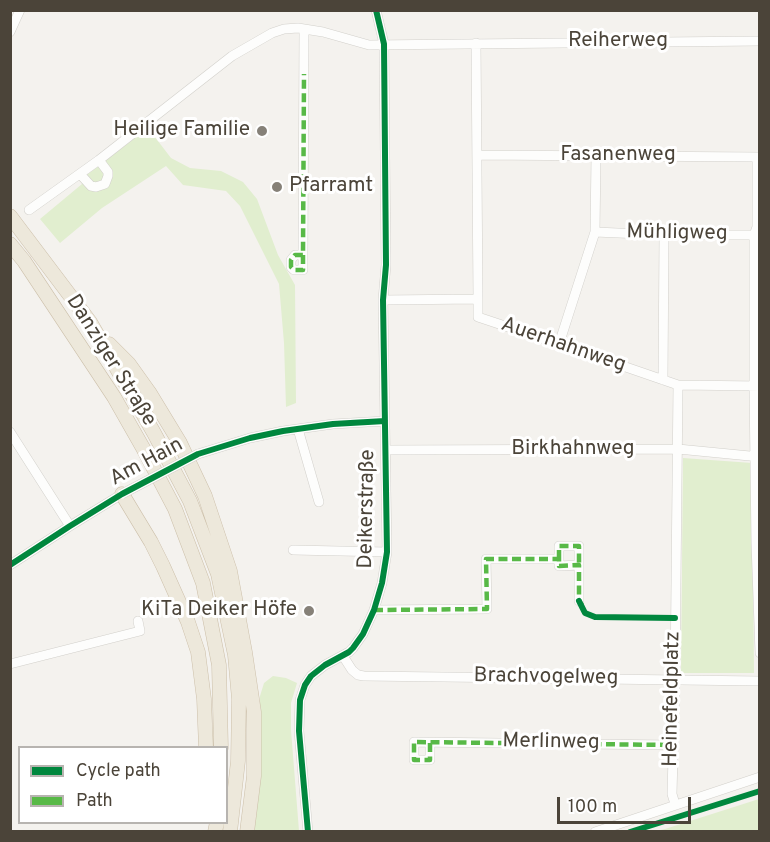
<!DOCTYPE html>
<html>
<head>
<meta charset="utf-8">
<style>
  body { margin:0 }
  #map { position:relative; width:770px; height:842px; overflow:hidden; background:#f4f2ee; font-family:Overpass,sans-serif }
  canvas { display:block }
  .frame { position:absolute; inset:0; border:12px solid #4b4439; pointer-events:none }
  .legend { position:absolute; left:18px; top:746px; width:210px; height:78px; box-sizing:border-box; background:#fff; border:2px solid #b7b4b0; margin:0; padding:8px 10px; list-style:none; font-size:18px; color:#4b4439 }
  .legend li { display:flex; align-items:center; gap:12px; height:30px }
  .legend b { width:30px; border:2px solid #b7b4b0 }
  .scale { position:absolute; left:557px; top:797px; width:134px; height:27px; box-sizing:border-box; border:3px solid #4b4439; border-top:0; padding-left:8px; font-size:18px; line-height:21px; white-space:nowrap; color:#4b4439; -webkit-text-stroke:4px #fff; paint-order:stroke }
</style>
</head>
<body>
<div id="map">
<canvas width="770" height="842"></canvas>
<div class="frame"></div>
<ul class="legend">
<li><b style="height:8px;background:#00873e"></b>Cycle path</li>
<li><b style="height:8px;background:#58b947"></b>Path</li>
</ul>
<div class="scale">100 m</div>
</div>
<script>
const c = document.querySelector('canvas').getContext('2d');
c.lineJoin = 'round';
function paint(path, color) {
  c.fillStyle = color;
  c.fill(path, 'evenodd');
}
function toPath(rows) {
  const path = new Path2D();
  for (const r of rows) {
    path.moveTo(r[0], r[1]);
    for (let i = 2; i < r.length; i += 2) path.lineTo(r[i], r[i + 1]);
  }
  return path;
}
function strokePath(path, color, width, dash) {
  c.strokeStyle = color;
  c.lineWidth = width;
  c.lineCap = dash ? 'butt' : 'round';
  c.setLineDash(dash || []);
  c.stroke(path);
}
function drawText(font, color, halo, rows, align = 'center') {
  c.font = font + ' Overpass,sans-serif';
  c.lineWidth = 6;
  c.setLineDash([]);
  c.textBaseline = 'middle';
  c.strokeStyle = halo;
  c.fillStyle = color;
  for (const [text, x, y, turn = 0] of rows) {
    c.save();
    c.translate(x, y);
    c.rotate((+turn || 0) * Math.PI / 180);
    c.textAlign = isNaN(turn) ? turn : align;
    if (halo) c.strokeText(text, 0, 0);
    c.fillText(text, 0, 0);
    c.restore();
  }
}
const green = toPath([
  [148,128,171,158,190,168,221,171,243,182,257,199,278,255,295,285,296,403,286,407,284,343,279,284,240,206,226,191,183,185,166,166,102,208,60,243,40,219,82,184,80,180],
  [683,458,752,463,754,673,681,673],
  [273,676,286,678,297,683,291,703,291,730,299,831,251,832,257,792,260,696,264,683],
  [759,799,759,831,656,831,665,829]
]);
const minor = toPath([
  [10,32,20,10],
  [476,43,478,299],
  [477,155,760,157],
  [757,157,757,227,754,235,754,386,756,543,760,653],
  [80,174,91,186,96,187,105,184,108,176,108,172,99,160],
  [29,210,99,160,232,56,272,33,284,29,298,28,323,32,369,45,760,41],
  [595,232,664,235,760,235],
  [303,255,303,270,294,270,291,267,291,260,295,255,303,255,304,29],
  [383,300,478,299,478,317,559,344,678,385,760,386],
  [559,344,595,232,596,156],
  [663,380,664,235],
  [298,429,319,502],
  [10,432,70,526],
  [386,450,678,449,760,457],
  [198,454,250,438,283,431,333,424,385,421],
  [293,550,387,552],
  [559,559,559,546,579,546,579,565],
  [10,565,70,526,122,494],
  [374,610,487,609,486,559,559,559,559,566,579,565,579,601],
  [343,656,352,670,358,675,364,676,760,681],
  [10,664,140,631,138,621],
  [430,743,430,760,414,760,414,742,673,745],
  [675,804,672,794,675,680,678,385],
  [308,832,299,731,300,700,305,685,311,676,325,665,349,652,353,648,363,634,374,610,382,583,387,552,383,300,386,265,384,44,376,10],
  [595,832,760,777]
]);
const highway = toPath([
  [10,216,90,322,154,433,190,501,218,574,235,655,239,699,238,761,230,832],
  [10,244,24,261,114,397,143,448,175,509,203,583,219,665,221,748],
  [109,344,129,364,149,392,180,443,205,496,230,571,245,652,254,712,254,776,247,832],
  [122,494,151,542,163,566,188,622,198,652,204,699,206,748],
  [215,832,217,822]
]);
const minorBridge = toPath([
  [122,494,198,454]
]);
const quiet = toPath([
  [303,255,303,270,294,270,291,267,291,260,295,255,303,255,304,74],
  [559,559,559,546,579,546,579,565],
  [374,610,487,609,486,559,559,559,559,566,579,565,579,601,582,605],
  [430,743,430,760,414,760,414,742,673,745]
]);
const cycleway = toPath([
  [10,565,70,526,122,494,198,454,250,438,283,431,333,424,385,421],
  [579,601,585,613,595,617,675,618],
  [308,832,299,731,300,700,305,685,311,676,325,665,349,652,353,648,363,634,374,610,382,583,387,552,383,300,386,265,384,44,376,10],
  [630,832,760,791]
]);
const markers = [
  [262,131,6,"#868178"],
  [277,187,6,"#868178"],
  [309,611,6,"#868178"]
];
const streetNames = [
  ["Reiherweg",618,42],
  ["Fasanenweg",618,156],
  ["Mühligweg",677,234,1],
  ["Auerhahnweg",563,346,19],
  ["Danziger Straße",110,361,58],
  ["Birkhahnweg",573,450],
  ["Am Hain",147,463,-28],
  ["Deikerstraße",368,509,-89],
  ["Brachvogelweg",546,678,1],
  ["Heinefeldplatz",673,699,-89],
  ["Merlinweg",551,743,1]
];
const poiNames = [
  ["Heilige Familie",250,131],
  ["Pfarramt",289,187,"left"],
  ["KiTa Deiker Höfe",297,611]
];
paint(green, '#e1eecf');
strokePath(minor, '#d2d0cb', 10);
strokePath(highway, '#ccbfa9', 15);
strokePath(minor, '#fdfdfc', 9);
strokePath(highway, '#ede8db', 14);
strokePath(minorBridge, '#d2d0cb', 10, []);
strokePath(minorBridge, '#fdfdfc', 9);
strokePath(quiet, '#58b947', 4.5, [9, 4.5]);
strokePath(cycleway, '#00873e', 6);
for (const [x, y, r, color] of markers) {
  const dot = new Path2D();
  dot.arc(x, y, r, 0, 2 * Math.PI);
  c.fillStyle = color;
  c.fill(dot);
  strokePath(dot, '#fff', 2);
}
drawText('21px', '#4b4439', '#fff', streetNames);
drawText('21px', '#4b4439', '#fff', poiNames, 'right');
</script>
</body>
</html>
